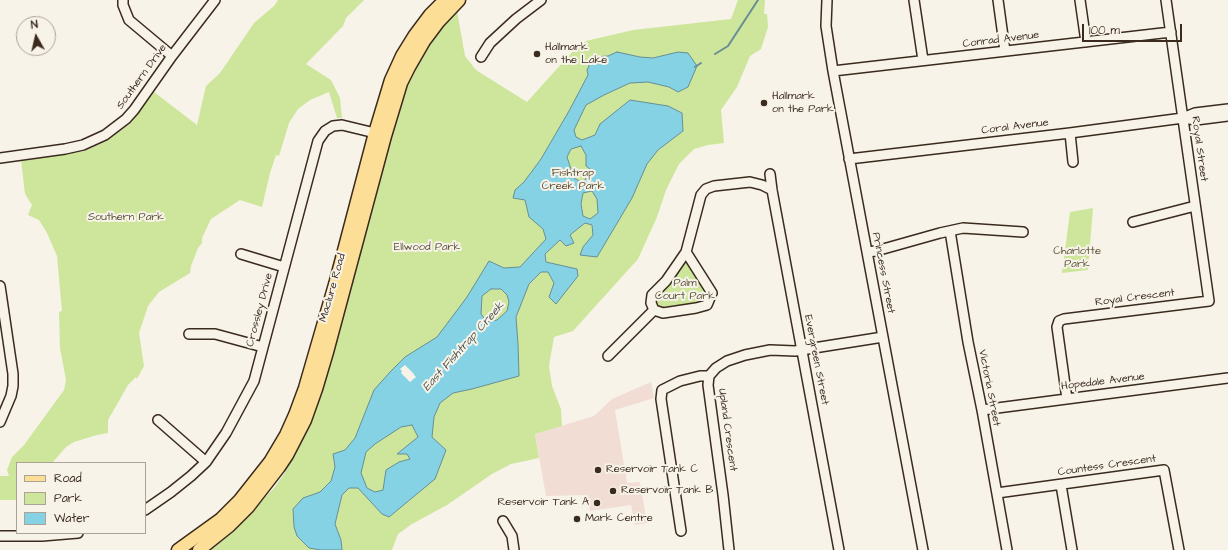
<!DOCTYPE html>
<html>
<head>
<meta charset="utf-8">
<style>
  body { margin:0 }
  #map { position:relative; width:1228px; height:550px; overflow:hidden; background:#f7f3e8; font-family:"Architects Daughter",sans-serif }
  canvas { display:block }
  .legend { position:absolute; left:16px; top:462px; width:130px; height:72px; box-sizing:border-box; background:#f7f3e8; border:1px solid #aca397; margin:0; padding:5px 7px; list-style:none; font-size:12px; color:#3b2a1e }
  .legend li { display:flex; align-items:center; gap:8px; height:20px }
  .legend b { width:20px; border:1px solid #aca397 }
  .north { position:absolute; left:16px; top:16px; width:40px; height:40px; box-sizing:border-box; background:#f7f3e8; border:1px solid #aca397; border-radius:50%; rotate:352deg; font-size:11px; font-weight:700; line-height:16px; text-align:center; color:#3b2a1e }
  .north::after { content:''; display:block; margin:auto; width:14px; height:18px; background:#3b2a1e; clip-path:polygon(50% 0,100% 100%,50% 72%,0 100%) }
  .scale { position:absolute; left:1082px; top:24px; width:100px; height:18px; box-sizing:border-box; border:2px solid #3b2a1e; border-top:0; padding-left:5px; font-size:12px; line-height:14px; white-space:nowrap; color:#3b2a1e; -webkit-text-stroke:3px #f7f3e8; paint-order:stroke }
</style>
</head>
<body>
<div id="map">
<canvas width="1228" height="550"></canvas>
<ul class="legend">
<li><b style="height:5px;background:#fdde96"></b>Road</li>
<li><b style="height:11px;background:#cde69c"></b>Park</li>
<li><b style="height:11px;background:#85d2e4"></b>Water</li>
</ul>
<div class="north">N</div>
<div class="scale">100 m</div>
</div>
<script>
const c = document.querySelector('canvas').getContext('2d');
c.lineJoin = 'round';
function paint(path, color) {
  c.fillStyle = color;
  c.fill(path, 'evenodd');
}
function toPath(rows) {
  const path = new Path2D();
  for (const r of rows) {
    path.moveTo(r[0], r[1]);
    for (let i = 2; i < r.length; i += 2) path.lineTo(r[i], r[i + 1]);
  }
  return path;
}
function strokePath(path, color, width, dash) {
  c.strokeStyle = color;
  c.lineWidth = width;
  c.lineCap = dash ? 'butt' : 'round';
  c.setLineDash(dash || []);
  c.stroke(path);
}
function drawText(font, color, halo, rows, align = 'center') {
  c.font = font + ' "Architects Daughter",sans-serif';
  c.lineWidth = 4;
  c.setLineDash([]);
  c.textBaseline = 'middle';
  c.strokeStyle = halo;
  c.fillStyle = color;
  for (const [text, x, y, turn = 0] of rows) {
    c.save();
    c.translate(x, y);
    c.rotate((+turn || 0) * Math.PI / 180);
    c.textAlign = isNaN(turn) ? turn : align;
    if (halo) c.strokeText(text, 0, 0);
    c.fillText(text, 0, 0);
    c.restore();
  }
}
const built = toPath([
  [651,382,654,398,615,410,627,483,640,482,647,523,635,525,631,505,590,511,587,495,546,496,535,434,594,416,612,399]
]);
const green = toPath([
  [278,0,364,0,346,18,343,26,306,64,331,80,340,98,342,118,337,118,329,92,310,100,298,109,289,123,279,156,276,155,270,173,262,207,240,200,211,219,202,238,202,243,198,248,191,266,190,273,159,292,148,306,139,333,144,366,137,379,136,377,128,385,108,420,108,433,97,435,74,442,66,447,52,463,17,463,17,500,0,500,0,476,9,476,7,470,12,457,24,445,64,390,66,380,60,348,59,312,62,311,57,256,47,233,39,220,28,215,32,205,25,194,21,160,66,154,85,151,107,141,130,124,154,92,197,125,206,86,220,73,254,23,274,6],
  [738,0,765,0,764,14,767,14,768,27,761,49,750,56,737,87,721,110,724,143,708,145,694,149,679,164,666,190,657,217,638,259,573,331,554,337,549,366,552,386,561,409,562,426,535,434,539,458,511,464,492,474,447,505,412,524,398,534,392,550,211,550,231,534,274,488,284,474,296,452,316,405,405,89,413,70,434,36,457,11,465,56,476,70,527,102,573,51,586,41,633,30,731,19],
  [1093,208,1088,270,1062,273,1070,212],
  [685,260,709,294,705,303,665,310,658,307,655,301,655,296]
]);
const water = toPath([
  [617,52,640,57,653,58,678,52,688,53,697,66,688,87,678,92,669,87,648,82,630,83,604,95,586,105,574,130,576,137,582,140,595,135,600,124,630,100,668,106,682,113,683,131,658,150,647,164,632,198,597,257,580,255,583,247,593,235,592,225,585,223,570,235,574,243,566,246,560,240,545,254,546,262,577,269,578,276,556,304,549,297,554,283,548,272,541,272,529,284,516,317,518,344,519,376,472,389,453,393,440,403,434,417,432,437,446,450,435,479,389,517,382,514,358,488,349,488,342,495,335,524,341,540,342,550,321,550,309,548,297,536,294,527,293,509,303,498,320,492,331,481,335,467,333,454,345,450,355,438,374,390,391,371,405,357,437,337,467,297,489,261,504,268,520,267,546,239,543,229,529,217,525,200,513,198,515,190,524,182,541,159,569,111,588,75,587,70,593,57,608,56,617,52],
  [581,146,586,155,586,166,591,170,583,183,574,178,567,157,571,149,581,146],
  [592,191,597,199,598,213,590,219,583,216,581,204,583,193,592,191],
  [491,289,501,289,507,295,509,302,507,311,497,320,487,322,481,314,482,296,491,289],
  [412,425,418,437,397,454,407,454,410,459,399,462,386,470,383,490,375,492,367,488,361,473,366,452,375,444,401,427,412,425]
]);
const pier = toPath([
  [405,365,414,374,414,375,416,377,410,382,401,373,402,371,400,369]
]);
const stream = toPath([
  [715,54,728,46,758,0],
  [695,67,701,63]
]);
const minor = toPath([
  [123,0,123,5,129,20,172,56],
  [827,0,826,26,833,71,923,550],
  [914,0,923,60],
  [998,0,1005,51],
  [1080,0,1086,42],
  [481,57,490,43,516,19,541,0],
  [833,71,1171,32],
  [1183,118,1196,120,1228,116],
  [1070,133,1073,162],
  [0,158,65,149,83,145,105,135,126,119,134,110,172,56,215,0],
  [849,159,1070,133,1183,118,1195,113,1228,109],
  [770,174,772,190,839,550],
  [1133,222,1195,206],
  [950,231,968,342,982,410,1007,550],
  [686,252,712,293,707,305,696,308,663,313,654,310,651,303,652,295,666,281,686,252,701,195,706,189,714,186,750,182,762,185,772,190],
  [867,252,876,251,940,233,963,228,1023,232],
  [241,254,284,267],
  [0,286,13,374,13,386,11,396,0,422],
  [189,334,215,334,263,347],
  [608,356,654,310],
  [1067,399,1057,327,1059,321,1064,319,1209,301,1166,0],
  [982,410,1228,378],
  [158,420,206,462],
  [1061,485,1072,550],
  [997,493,1164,470,1179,550],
  [145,510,171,492,191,476,206,462,226,433,254,381,318,141,325,131,333,126,342,125,375,133],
  [503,521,512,536,514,550],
  [681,531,661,399,662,390,680,381,700,376,709,376],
  [0,536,42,536,78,533],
  [729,550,723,495,708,385,709,376,716,368,727,361,745,355,770,350,795,351,883,337]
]);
const major = toPath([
  [178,550,221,519,240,500,270,462,286,435,295,415,305,388,336,281,375,133,391,80,402,56,415,35,430,15,445,0],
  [199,550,229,526,248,507,279,467,287,455,305,420,316,389,327,352,385,136,401,83,409,67,424,41,439,21,459,0]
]);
const markers = [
  [537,54,4,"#3b2a1e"],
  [764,103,4,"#3b2a1e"],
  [598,470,4,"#3b2a1e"],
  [613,491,4,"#3b2a1e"],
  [597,503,4,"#3b2a1e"],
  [577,519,4,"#3b2a1e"]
];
const streetNames = [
  ["Conrad Avenue",1001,40,-7],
  ["Southern Drive",142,77,-54],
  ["Coral Avenue",1015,127,-7],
  ["Royal Street",1199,149,82],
  ["Princess Street",883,273,79],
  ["Maclure Road",333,288,-74],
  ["Royal Crescent",1135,298,-7],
  ["Crossley Drive",260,310,-75],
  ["Evergreen Street",816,360,79],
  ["Hopedale Avenue",1103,382,-7],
  ["Victoria Street",989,388,79],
  ["Upland Crescent",727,430,82],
  ["Countess Crescent",1107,466,-8]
];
const poiNames = [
  ["Hallmark",545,48],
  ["on the Lake",545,61],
  ["Hallmark",772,97],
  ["on the Park",772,110],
  ["Reservoir Tank C",606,470],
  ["Reservoir Tank B",621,491],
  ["Reservoir Tank A",589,503,"right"],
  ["Mark Centre",585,519]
];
const parkNames = [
  ["Fishtrap",573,174],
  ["Creek Park",573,187],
  ["Southern Park",126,218],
  ["Ellwood Park",427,248],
  ["Charlotte",1077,252],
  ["Park",1077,265],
  ["Palm",685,284],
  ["Court Park",685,297]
];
const waterNames = [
  ["East Fishtrap Creek",464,347,-48]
];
paint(built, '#f1ddd4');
paint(green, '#cde69c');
paint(water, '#85d2e4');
strokePath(water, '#678f95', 1);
paint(pier, '#f7f3e8');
strokePath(stream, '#678f95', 2);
strokePath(minor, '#3b2a1e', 12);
strokePath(major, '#3b2a1e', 15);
strokePath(minor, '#f7f3e8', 9);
strokePath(major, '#fdde96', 12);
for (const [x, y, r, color] of markers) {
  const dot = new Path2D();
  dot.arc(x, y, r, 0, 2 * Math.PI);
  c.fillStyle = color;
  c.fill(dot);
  strokePath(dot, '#f7f3e8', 1.5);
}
drawText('11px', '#3b2a1e', '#f7f3e8', streetNames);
drawText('11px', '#3b2a1e', '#f7f3e8', poiNames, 'left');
drawText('11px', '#585037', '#f7f3e8', parkNames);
drawText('italic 12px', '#4e5450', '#f7f3e8', waterNames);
</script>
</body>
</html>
